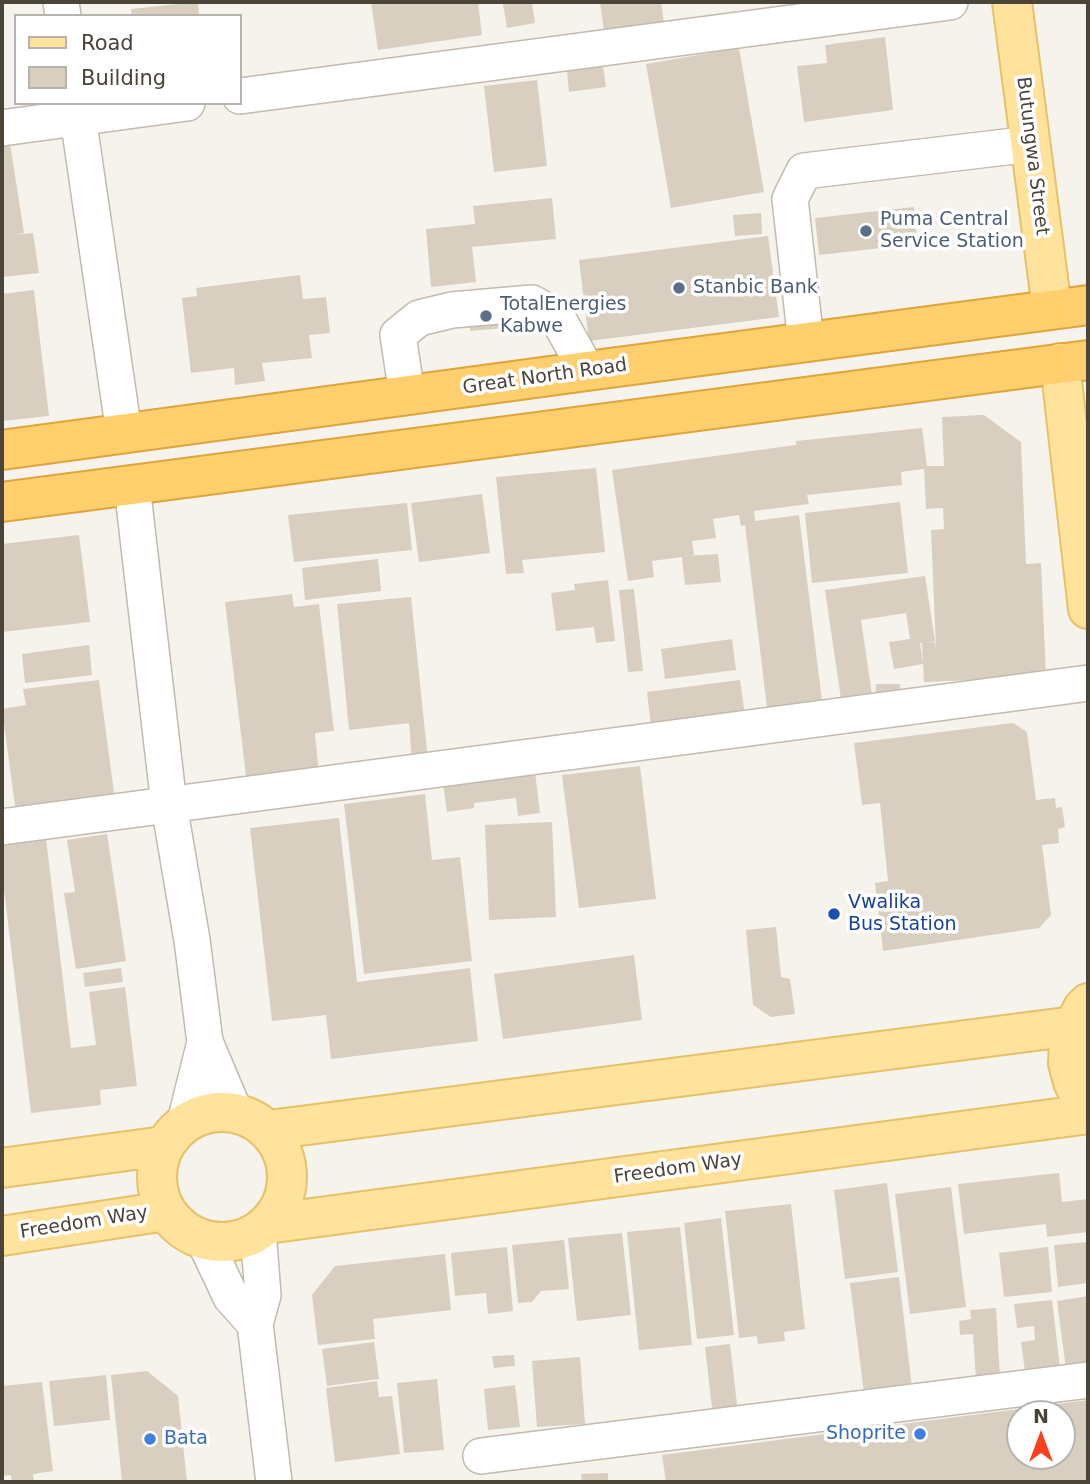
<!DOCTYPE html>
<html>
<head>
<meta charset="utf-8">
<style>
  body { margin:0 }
  #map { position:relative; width:1090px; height:1484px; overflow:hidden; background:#f6f3ec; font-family:"DejaVu Sans",sans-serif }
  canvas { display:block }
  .frame { position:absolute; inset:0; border:4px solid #4b4439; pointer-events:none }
  .legend { position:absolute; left:14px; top:14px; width:228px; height:91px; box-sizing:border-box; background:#fff; border:2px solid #b7b4b0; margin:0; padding:9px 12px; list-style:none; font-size:21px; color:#4b4439 }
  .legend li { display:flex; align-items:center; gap:14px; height:35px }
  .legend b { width:35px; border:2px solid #b7b4b0 }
  .north { position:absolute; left:1006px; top:1400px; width:70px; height:70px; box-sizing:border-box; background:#fff; border:2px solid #b7b4b0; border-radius:50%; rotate:0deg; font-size:19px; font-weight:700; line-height:28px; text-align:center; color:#4b4439 }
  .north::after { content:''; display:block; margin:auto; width:24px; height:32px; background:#fc3f1d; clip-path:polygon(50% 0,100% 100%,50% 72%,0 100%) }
</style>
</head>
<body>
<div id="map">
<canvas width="1090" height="1484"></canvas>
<div class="frame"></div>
<ul class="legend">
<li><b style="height:9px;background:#ffe39c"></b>Road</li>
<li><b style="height:19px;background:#d8cfc1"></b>Building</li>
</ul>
<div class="north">N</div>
</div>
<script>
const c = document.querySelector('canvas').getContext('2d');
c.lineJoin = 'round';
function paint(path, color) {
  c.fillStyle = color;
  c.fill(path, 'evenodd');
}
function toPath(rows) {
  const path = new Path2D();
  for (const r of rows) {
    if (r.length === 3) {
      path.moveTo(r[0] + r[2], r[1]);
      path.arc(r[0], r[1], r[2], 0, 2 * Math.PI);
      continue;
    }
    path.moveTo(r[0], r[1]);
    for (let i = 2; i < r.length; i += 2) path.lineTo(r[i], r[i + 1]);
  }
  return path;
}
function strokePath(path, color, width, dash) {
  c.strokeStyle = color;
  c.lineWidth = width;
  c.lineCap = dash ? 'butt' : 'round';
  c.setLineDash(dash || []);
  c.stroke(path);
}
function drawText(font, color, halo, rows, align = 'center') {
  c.font = font + ' "DejaVu Sans",sans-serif';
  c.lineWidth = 7;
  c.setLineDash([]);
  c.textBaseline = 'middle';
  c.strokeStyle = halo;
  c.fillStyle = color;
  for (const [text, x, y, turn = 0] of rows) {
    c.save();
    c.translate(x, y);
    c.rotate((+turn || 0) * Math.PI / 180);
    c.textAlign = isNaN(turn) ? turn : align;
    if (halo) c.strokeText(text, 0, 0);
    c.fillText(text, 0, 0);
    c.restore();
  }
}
const building = toPath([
  [198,2,199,16,132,16,131,9],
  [371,2,478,2,482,35,378,50],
  [518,2,532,2,535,23,507,28,503,4],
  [600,2,661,2,665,31,605,38],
  [885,37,893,110,804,122,797,66,827,63,825,45],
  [739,48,764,192,671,208,646,64],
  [603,66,606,87,569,92,567,71],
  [537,80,547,166,494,172,484,86],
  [9,137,24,233,12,235,33,233,39,273,2,277,2,138],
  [552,198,556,239,472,247,476,282,431,287,426,229,475,224,473,206],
  [914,207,917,244,819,255,815,218],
  [761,213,762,234,735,236,733,215],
  [768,236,779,317,589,341,579,260],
  [300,275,303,299,326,297,330,333,309,335,312,358,262,363,265,381,235,385,234,368,191,373,182,298,197,296,196,288],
  [34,290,49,416,2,421,2,294],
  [502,300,505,328,470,331,468,304],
  [984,415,1021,442,1026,564,1041,563,1046,677,924,682,922,643,920,643,923,664,894,669,889,642,910,639,906,613,861,620,872,695,841,699,825,590,925,576,935,641,926,643,935,642,936,648,931,530,944,529,943,508,926,509,924,469,901,472,902,485,807,495,809,504,754,511,755,521,799,515,823,709,768,716,745,525,741,526,739,515,713,519,716,538,692,541,694,555,685,556,718,554,721,582,685,585,682,557,652,561,654,577,628,581,612,470,796,445,796,441,922,428,927,466,944,466,942,417],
  [596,468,605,552,522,560,524,573,506,574,496,477],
  [482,494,490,553,419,562,411,503],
  [900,502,908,573,812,583,805,513],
  [407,503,412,550,294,562,288,515],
  [79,535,90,622,2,632,2,544],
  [378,559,381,591,305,600,302,568],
  [608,580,615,641,596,643,594,627,556,631,551,593,575,590,574,584],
  [634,589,643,671,628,672,619,590],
  [292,594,294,607,319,604,334,731,315,733,319,776,247,784,225,602],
  [411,597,428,760,412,762,409,723,349,730,337,604],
  [732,639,736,670,665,679,661,649],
  [89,645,92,675,25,683,22,654],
  [99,680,115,800,16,813,2,709,26,705,23,689],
  [740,680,746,723,652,735,647,692],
  [876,684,900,684,900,699,875,699],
  [1013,723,1027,732,1036,800,1055,798,1056,808,1062,807,1065,827,1058,829,1059,843,1042,845,1051,915,1039,928,883,951,875,883,888,881,880,803,862,805,854,743],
  [640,766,656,899,579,908,562,775],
  [535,772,540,813,518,816,516,798,474,803,474,808,447,812,443,784],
  [425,794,432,860,460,857,472,961,364,974,344,804],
  [339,818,357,982,470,968,478,1041,331,1059,326,1015,272,1021,250,828],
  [552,822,556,917,489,920,485,825],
  [107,834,126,961,76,969,64,893,75,892,67,840],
  [46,838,71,1048,96,1045,89,992,125,987,137,1086,100,1090,101,1105,31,1113,2,873,2,844],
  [776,927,781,977,790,979,795,1014,771,1017,753,1005,746,930],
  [634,955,642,1020,503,1039,494,974],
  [121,968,123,982,85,987,83,973],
  [1059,1173,1062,1202,1088,1199,1088,1232,1047,1237,1046,1224,964,1234,958,1184],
  [887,1183,898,1272,845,1279,834,1190],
  [951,1187,966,1307,910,1314,895,1194],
  [791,1204,805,1329,784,1332,785,1341,758,1344,757,1336,739,1338,725,1211],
  [721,1218,734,1335,697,1339,684,1223],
  [680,1227,692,1345,639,1350,627,1232],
  [622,1233,631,1315,577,1321,568,1238],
  [564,1240,569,1289,541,1291,532,1302,518,1303,512,1245],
  [1088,1242,1088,1283,1058,1287,1054,1245],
  [507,1247,513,1311,488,1314,486,1293,455,1296,451,1253],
  [1048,1247,1052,1292,1004,1297,999,1253],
  [445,1254,451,1310,373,1319,375,1339,318,1345,312,1295,335,1266],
  [899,1277,912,1388,864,1393,850,1283],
  [1088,1296,1088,1366,1066,1369,1057,1301],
  [1052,1300,1060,1368,1025,1372,1021,1342,1035,1340,1034,1326,1017,1328,1014,1304],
  [996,1308,1000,1377,976,1379,973,1334,960,1335,959,1321,971,1319,970,1310],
  [374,1342,379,1379,327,1386,322,1349],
  [730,1344,738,1413,713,1417,705,1347],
  [514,1355,515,1366,494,1368,492,1356],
  [580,1357,585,1424,537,1427,532,1361],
  [147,1371,178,1396,187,1482,122,1482,111,1375],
  [106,1375,110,1420,54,1426,49,1381],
  [437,1379,444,1450,404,1453,397,1383],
  [377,1381,379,1397,392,1396,400,1454,335,1462,326,1388],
  [42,1382,53,1471,33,1474,34,1482,12,1482,11,1475,2,1476,2,1386],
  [515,1385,520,1427,488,1430,484,1389],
  [1088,1400,1088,1482,666,1482,662,1455],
  [1020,1414,1062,1414,1062,1456,1020,1456],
  [608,1473,608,1482,582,1482,581,1474]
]);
const minor = toPath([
  [61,2,63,16],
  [240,96,950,2],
  [76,103,124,433],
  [2,128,187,103],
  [806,342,790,199,804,171,1031,144],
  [407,395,398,335,419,318,452,310,532,303,557,317,587,371],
  [132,486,169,805,192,940,205,1042,235,1113],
  [2,827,1088,683],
  [185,1122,205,1042],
  [258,1231,263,1295,255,1324,274,1482],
  [204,1240,231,1297,255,1324],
  [481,1456,1088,1380]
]);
const major = toPath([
  [1012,2,1052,309],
  [1060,363,1088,609],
  [1088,1003,1083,1008,1074,1026,1069,1044,1068,1063,1073,1082,1082,1099,1088,1105],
  [222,1177,65],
  [269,1130,1074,1026],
  [2,1168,164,1146],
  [267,1224,1088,1114],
  [2,1236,166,1211]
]);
const highway = toPath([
  [2,450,587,371,1088,305],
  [2,502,1088,360]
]);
const markers = [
  [866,231,7,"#5c6f8a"],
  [679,288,7,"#5c6f8a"],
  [486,316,7,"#5c6f8a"],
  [834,914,7,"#1a4fb4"],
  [920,1434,7,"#3f7fe0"],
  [150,1439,7,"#3f7fe0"]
];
const streetNames = [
  ["Butungwa Street",1032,156,83],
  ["Great North Road",545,377,-8],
  ["Freedom Way",678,1169,-8],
  ["Freedom Way",84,1223,-9]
];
const serviceNames = [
  ["Puma Central",880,220],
  ["Service Station",880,242],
  ["Stanbic Bank",693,288],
  ["TotalEnergies",500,305],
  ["Kabwe",500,327]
];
const transitNames = [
  ["Vwalika",848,903],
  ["Bus Station",848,925]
];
const shopNames = [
  ["Shoprite",906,1434],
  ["Bata",164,1439,"left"]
];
paint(building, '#d8cfc1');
strokePath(minor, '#c2bbae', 38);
strokePath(major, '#e6c16a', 42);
strokePath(highway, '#e0a43c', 42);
strokePath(minor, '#fff', 35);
strokePath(major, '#ffe39c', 38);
strokePath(highway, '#ffcf6e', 38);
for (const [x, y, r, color] of markers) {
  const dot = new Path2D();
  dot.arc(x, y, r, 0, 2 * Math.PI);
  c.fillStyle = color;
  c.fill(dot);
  strokePath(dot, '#fff', 2.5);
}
drawText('19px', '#4b4439', '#fff', streetNames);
drawText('19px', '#4e5e75', '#fff', serviceNames, 'left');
drawText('19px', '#164399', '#fff', transitNames, 'left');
drawText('19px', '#366cbe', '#fff', shopNames, 'right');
</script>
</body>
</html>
